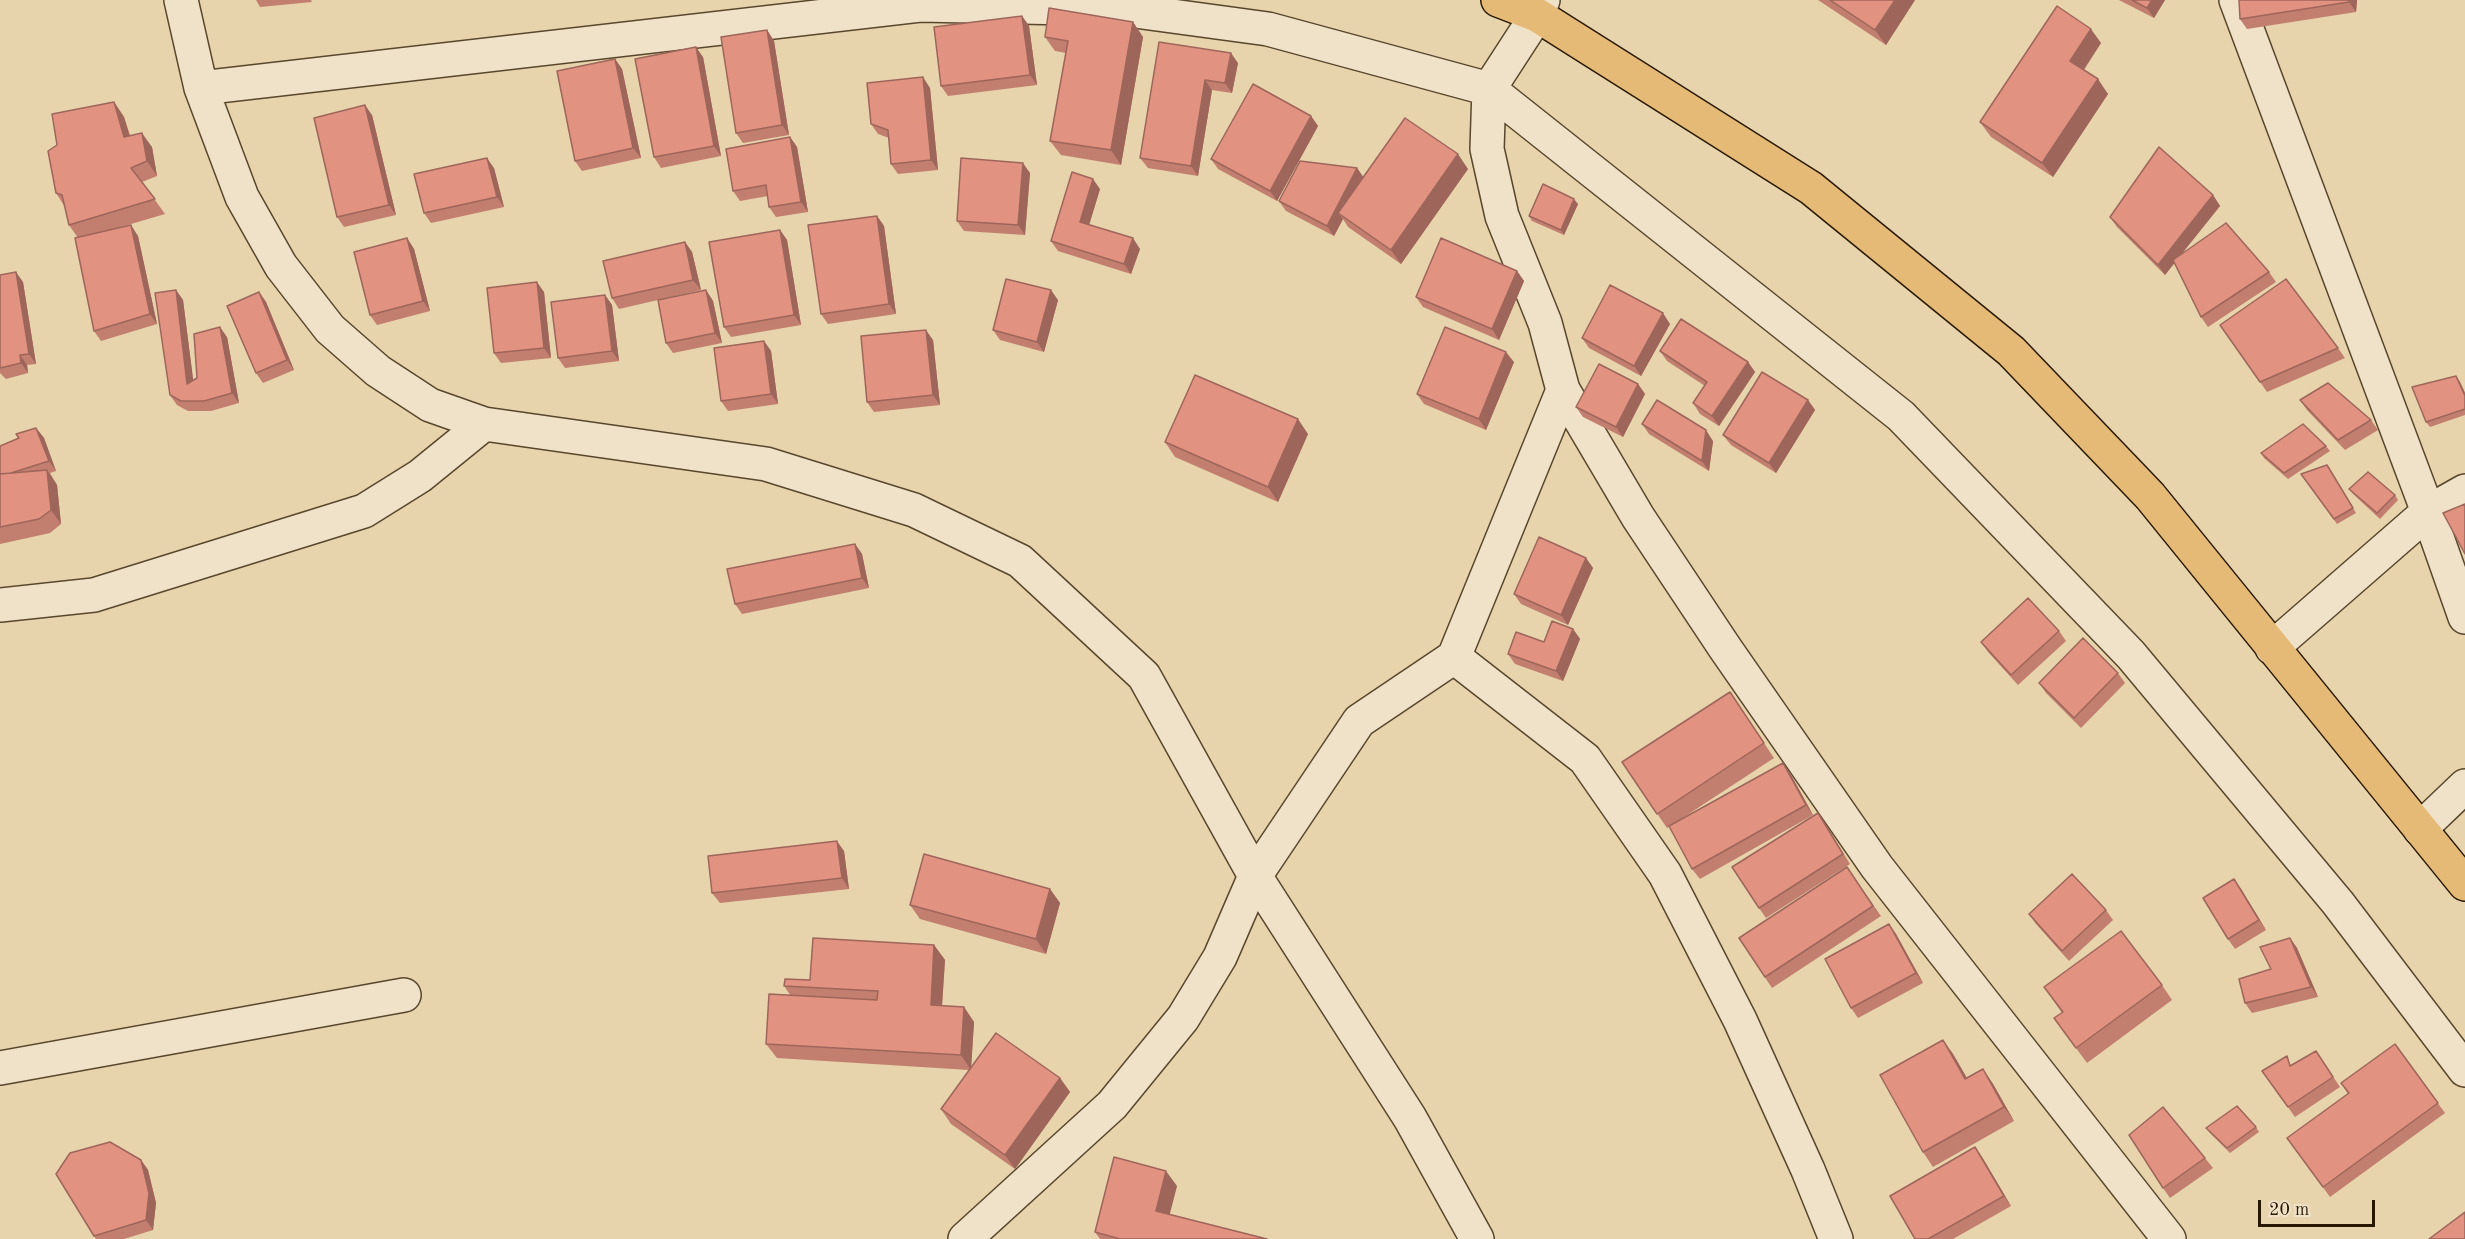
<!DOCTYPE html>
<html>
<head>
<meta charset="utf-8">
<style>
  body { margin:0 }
  #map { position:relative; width:2465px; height:1239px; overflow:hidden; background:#e7d3ac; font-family:"Old Standard TT",serif }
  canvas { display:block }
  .scale { position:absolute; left:2258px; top:1200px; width:117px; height:27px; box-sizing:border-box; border:3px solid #291801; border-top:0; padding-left:8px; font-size:18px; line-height:21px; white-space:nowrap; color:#291801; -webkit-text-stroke:4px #efe2c9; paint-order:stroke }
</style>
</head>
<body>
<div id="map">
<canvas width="2465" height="1239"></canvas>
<div class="scale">20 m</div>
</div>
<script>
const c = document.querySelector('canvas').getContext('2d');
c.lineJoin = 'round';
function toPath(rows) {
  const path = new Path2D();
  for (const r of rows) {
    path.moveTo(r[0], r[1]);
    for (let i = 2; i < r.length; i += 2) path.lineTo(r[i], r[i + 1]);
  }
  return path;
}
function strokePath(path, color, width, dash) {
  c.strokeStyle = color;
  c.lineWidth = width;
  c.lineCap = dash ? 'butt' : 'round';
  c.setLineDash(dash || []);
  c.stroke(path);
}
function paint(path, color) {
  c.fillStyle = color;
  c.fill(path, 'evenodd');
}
const minor = toPath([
  [181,0,201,88,242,197,281,266,330,329,378,371,430,405,484,424,766,464,914,510,1020,561,1144,676,1255,876,1410,1118,1477,1239],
  [1543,0,1537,15,1489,89,1487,149,1502,216,1545,323,1563,390,1638,517,1725,648,1877,867,2169,1239],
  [2236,0,2428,512,2465,617],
  [201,88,920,5,1120,9,1268,29,1489,89,1901,416,2131,655,2338,903,2465,1070],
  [0,605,94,595,364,511,420,476,484,424],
  [2272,648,2428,512,2465,491],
  [1454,657,1563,390],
  [2420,829,2465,786],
  [0,1068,404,995],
  [965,1239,1112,1105,1183,1018,1220,957,1255,876,1359,721,1454,657,1585,759,1665,874,1740,1020,1808,1170,1836,1239]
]);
const highway = toPath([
  [1498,0,1537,15,1811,188,2011,351,2150,496,2465,884]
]);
const wall = toPath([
  [256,0,311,0,312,2,260,7],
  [1818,0,1915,0,1886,45],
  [2119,0,2165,0,2154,18],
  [2239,0,2357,0,2356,12,2247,29,2240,19],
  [1022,16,1029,26,1037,85,948,96,941,86],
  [1133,22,1143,37,1121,165,1061,155,1050,141,1066,53,1055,51,1045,37],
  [767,30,774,41,789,135,743,143,736,133],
  [1159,42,1238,63,1232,93,1212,90,1198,176,1148,168,1140,158],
  [2101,43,2084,70,2108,94,2053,177,1991,137,1980,122],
  [703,57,721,156,661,168,654,157],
  [615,59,622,69,641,158,582,171,575,161],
  [930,88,938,170,898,174,891,164,889,138,878,134,871,124],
  [114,102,124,117,130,135,152,147,157,176,142,182,165,214,114,229,138,236,157,324,101,341,94,331,78,238,69,225,65,207,56,193,57,145],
  [372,115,396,215,344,227,337,217],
  [1311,116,1318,126,1277,201,1218,169,1211,159],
  [790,137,797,147,808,212,776,217,769,207,768,196,740,201,733,191],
  [494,168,504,207,431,223,424,213],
  [1357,168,1363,177,1468,169,1401,264,1348,227,1343,219,1334,236,1286,211,1279,201],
  [1030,173,1025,235,964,231,957,221],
  [1100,189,1089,225,1140,249,1131,274,1058,251,1051,241],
  [2213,195,2220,206,2181,254,2269,272,2276,282,2208,327,2201,317,2174,263,2165,275,2117,227,2110,217],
  [1578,204,1564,235,1532,221,1529,216],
  [877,216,884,226,896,314,828,324,821,314],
  [780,230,787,240,801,325,731,337,724,327],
  [407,238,414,249,430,311,377,325,370,315],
  [685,242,692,252,701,290,619,309,612,298],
  [1517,271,1524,281,1499,340,1423,307,1416,297],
  [0,275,23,282,36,364,27,365,28,373,6,379,0,373],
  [176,290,183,300,193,380,197,378,227,337,239,403,211,411,188,411,177,405,170,395],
  [706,290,713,301,722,343,673,353,666,343],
  [259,292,266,302,294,370,263,383,256,373],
  [544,292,551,358,501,363,494,353],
  [605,295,612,305,619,361,565,368,558,358],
  [1058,300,1044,352,1000,340,993,330],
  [1670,324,1641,376,1589,348,1582,338],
  [2220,325,2338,348,2345,358,2267,392],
  [933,340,940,405,874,412,867,402],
  [764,341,771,351,778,404,728,411,721,401],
  [1660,351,1748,362,1755,372,1719,426,1700,414,1693,403,1705,386,1667,361],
  [1514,362,1486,430,1424,404,1417,394],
  [2456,376,2460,382,2465,393,2465,415,2430,427,2426,422],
  [1638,384,1645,394,1623,437,1583,417,1576,407],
  [1808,400,1815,410,1776,473,1731,445,1723,435],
  [2300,400,2371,420,2378,430,2345,450,2307,410],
  [1642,424,1713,441,1709,471,1649,434],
  [36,428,44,438,56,471,50,473,57,485,61,524,50,533,0,544,0,446,19,438],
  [1308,434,1278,502,1175,457,1165,442],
  [2326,446,2330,451,2288,479,2264,458,2261,453],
  [2327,465,2356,513,2337,524,2301,474],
  [2349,489,2395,495,2398,500,2380,519,2353,494],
  [855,544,862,554,869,588,742,614,735,604],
  [1586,558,1593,568,1568,625,1521,604,1514,594],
  [1573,629,1580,639,1563,681,1515,664,1508,654,1544,642],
  [2059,631,2066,641,2018,685,1988,652,1981,642],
  [2118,673,2125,683,2081,728,2046,693,2039,683],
  [1730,692,1774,758,1678,821,1790,773,1813,815,1700,879,1692,869,1669,827,1667,828,1622,762],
  [1825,823,1850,864,1766,918,1759,908],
  [844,851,849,889,720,903,712,893],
  [1847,867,1881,916,1772,988,1739,938],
  [1050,889,1060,903,1046,954,920,919,910,905],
  [2241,889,2266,930,2235,949,2228,939],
  [2106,910,2113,920,2069,961,2036,924,2029,914],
  [1889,924,1896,934,1923,983,1858,1018,1851,1008],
  [2290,938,2297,948,2318,997,2252,1013,2245,1003,2271,969],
  [934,945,945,960,942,1006,964,1007,974,1022,971,1066,1060,1078,1070,1092,1015,1169,951,1124,941,1109,969,1070,777,1058,766,1044,791,996,784,986,810,980],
  [2162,985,2172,1000,2087,1063,2054,1018,2062,1013,2044,987],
  [1943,1040,1953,1054,1967,1078,1983,1069,1993,1084,2014,1121,1933,1167,1923,1152],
  [2395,1044,2445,1113,2330,1197,2287,1138,2348,1094,2341,1083],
  [2316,1051,2340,1087,2295,1117,2262,1071,2293,1065],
  [2256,1127,2259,1132,2230,1153,2210,1133,2206,1128],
  [1982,1157,2011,1206,1953,1239,1915,1239],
  [2205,1158,2213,1168,2170,1198,2163,1188],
  [141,1160,148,1170,156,1203,153,1230,124,1239,96,1239,94,1236],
  [1177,1186,1169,1214,1267,1239,1100,1239,1095,1232]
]);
const shadedWall = toPath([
  [1895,0,1915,0,1886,45,1875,30],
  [2152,0,2165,0,2154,18,2147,8],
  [2349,0,2357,0,2356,12,2349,2],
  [1022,16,1029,26,1037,85,1030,75],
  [1133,22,1143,37,1121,165,1111,150],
  [2091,29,2101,43,2080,75,2070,61],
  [767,30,774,41,789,135,782,125],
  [696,47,703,57,721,156,714,146],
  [1231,53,1238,63,1232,93,1225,83],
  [615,59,622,69,641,158,633,148],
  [923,77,930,88,938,170,931,160],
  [2098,79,2108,94,2053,177,2042,163],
  [1205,80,1212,90,1198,176,1191,166],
  [114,102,124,117,134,151,124,137],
  [365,105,372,115,396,215,389,205],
  [1311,116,1318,126,1277,201,1270,191],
  [142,133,152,147,157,176,147,161],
  [790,137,797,147,808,212,801,202],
  [1458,154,1468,169,1401,264,1391,250],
  [487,158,494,168,504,207,497,197],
  [1023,163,1030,173,1025,235,1018,225],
  [1357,168,1364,178,1338,213,1343,219,1334,236,1327,226],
  [1093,179,1100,189,1087,232,1080,222],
  [2213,195,2220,206,2165,275,2158,265],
  [1574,199,1578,204,1564,235,1561,230],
  [877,216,884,226,896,314,889,304],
  [131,225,138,236,157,324,150,314],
  [780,230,787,240,801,325,794,315],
  [407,238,414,249,430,311,423,301],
  [1133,238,1140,249,1131,274,1124,264],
  [685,242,692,252,701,290,693,280],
  [1517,271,1524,281,1499,340,1492,329],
  [16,272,23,282,36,364,29,354],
  [537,282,544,292,551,358,544,348],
  [176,290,183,300,195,394,187,384],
  [706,290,713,301,722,343,715,333],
  [1051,290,1058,300,1044,352,1037,342],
  [259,292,266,302,294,370,287,360],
  [605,295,612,305,619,361,612,351],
  [1663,313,1670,324,1641,376,1634,366],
  [220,327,227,337,239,403,232,393],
  [926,330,933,340,940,405,933,395],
  [764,341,771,351,778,404,771,394],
  [1506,352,1514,362,1486,430,1479,419],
  [20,355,27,365,28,373,21,363],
  [1748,362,1755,372,1719,426,1712,416],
  [2456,376,2460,382,2465,393,2465,396],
  [1638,384,1645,394,1623,437,1616,427],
  [1808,400,1815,410,1776,473,1769,463],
  [1298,419,1308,434,1278,502,1268,487],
  [36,428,44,438,56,471,49,461],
  [1706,430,1713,441,1709,471,1702,461],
  [47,470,57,485,61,524,51,510],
  [855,544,862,554,869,588,862,578],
  [1586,558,1593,568,1568,625,1561,615],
  [1573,629,1580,639,1563,681,1556,671],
  [1783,763,1790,773,1813,815,1806,805],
  [837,841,844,851,849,889,842,878],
  [2234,879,2241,889,2266,930,2259,920],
  [1050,889,1060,903,1046,954,1036,939],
  [1889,924,1896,934,1923,983,1916,973],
  [2290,938,2297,948,2318,997,2311,987],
  [934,945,945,960,941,1020,931,1005],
  [964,1007,974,1022,971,1070,961,1055],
  [1943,1040,1953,1054,1976,1094,1965,1079],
  [1983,1069,1993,1084,2014,1121,2004,1107],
  [1060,1078,1070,1092,1015,1169,1005,1155],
  [1975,1147,1982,1157,2011,1206,2004,1196],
  [141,1160,148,1170,156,1203,153,1230,146,1220],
  [1166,1171,1177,1186,1167,1225,1156,1211]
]);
const building = toPath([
  [1830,0,1895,0,1875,30,1830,0],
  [2132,0,2152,0,2147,8,2132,0],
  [2239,0,2349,0,2349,2,2240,19,2239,0],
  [2057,6,2091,29,2070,61,2098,79,2042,163,1980,122,2057,6],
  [1049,8,1133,22,1111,150,1050,141,1068,41,1045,37,1049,8],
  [1022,16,1030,75,941,86,934,27,1022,16],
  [767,30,782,125,736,133,721,37,767,30],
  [1159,42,1231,53,1225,83,1205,80,1191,166,1140,158,1159,42],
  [696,47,714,146,654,157,635,59,696,47],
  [615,59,633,148,575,161,557,71,615,59],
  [923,77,931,160,891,164,888,130,871,124,867,83,923,77],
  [1253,84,1311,116,1270,191,1211,159,1253,84],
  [114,102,124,137,142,133,147,161,131,168,155,199,69,225,62,195,56,193,48,151,57,145,52,114,114,102],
  [365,105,389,205,337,217,314,118,365,105],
  [1405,118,1458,154,1391,250,1338,213,1405,118],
  [790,137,801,202,769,207,766,185,733,191,726,149,790,137],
  [2159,147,2213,195,2158,265,2110,217,2159,147],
  [487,158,497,197,424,213,414,174,487,158],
  [961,158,1023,163,1018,225,957,221,961,158],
  [1300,161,1357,168,1327,226,1279,201,1300,161],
  [1072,172,1093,179,1080,222,1133,238,1124,264,1051,241,1072,172],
  [1543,184,1574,199,1561,230,1529,216,1543,184],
  [877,216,889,304,821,314,808,225,877,216],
  [2226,223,2269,272,2201,317,2173,260,2226,223],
  [131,225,150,314,94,331,75,238,131,225],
  [780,230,794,315,724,327,709,242,780,230],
  [407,238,423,301,370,315,354,252,407,238],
  [1441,238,1517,271,1492,329,1416,297,1441,238],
  [685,242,693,280,612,298,603,261,685,242],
  [16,272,29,354,20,355,21,363,0,368,0,275,16,272],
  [1006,279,1051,290,1037,342,993,330,1006,279],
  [2286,279,2338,348,2260,382,2220,325,2286,279],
  [537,282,544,348,494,353,487,288,537,282],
  [1610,285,1663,313,1634,366,1582,338,1610,285],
  [176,290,187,384,197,378,194,334,220,327,232,393,204,401,181,401,170,395,155,293,176,290],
  [706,290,715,333,666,343,658,300,706,290],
  [259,292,287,360,256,373,227,306,259,292],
  [605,295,612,351,558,358,551,302,605,295],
  [1681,319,1748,362,1712,416,1693,403,1707,382,1660,351,1681,319],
  [1445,327,1506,352,1479,419,1417,394,1445,327],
  [926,330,933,395,867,402,861,336,926,330],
  [764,341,771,394,721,401,714,348,764,341],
  [1599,364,1638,384,1616,427,1576,407,1599,364],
  [1762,372,1808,400,1769,463,1723,435,1762,372],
  [1195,375,1298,419,1268,487,1165,442,1195,375],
  [2456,376,2465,396,2465,409,2426,422,2412,387,2456,376],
  [2328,383,2371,420,2338,440,2300,400,2328,383],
  [1657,400,1706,430,1702,461,1642,424,1657,400],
  [2303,424,2326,446,2284,473,2261,453,2303,424],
  [36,428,49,461,11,473,0,474,0,446,19,438,16,434,36,428],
  [2327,465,2353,508,2334,519,2301,474,2327,465],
  [47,470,51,510,39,519,0,527,0,474,47,470],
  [2368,472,2395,495,2377,513,2349,489,2368,472],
  [2465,504,2465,554,2443,513,2465,504],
  [1539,537,1586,558,1561,615,1514,594,1539,537],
  [855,544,862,578,735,604,727,569,855,544],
  [2028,598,2059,631,2011,675,1981,642,2028,598],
  [1552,621,1573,629,1556,671,1508,654,1516,632,1544,642,1552,621],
  [2083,638,2118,673,2074,718,2039,683,2083,638],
  [1730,692,1764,743,1657,814,1622,762,1730,692],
  [1783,763,1806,805,1692,869,1669,826,1783,763],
  [1818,813,1843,854,1759,908,1732,867,1818,813],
  [837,841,842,878,712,893,708,856,837,841],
  [924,854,1050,889,1036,939,910,905,924,854],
  [1847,867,1873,906,1765,977,1739,938,1847,867],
  [2072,874,2106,910,2062,951,2029,914,2072,874],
  [2234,879,2259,920,2228,939,2203,898,2234,879],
  [1889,924,1916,973,1851,1008,1825,959,1889,924],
  [2121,931,2162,985,2076,1048,2054,1018,2063,1012,2044,987,2121,931],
  [813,938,934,945,931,1005,964,1007,961,1055,766,1044,769,994,877,1000,878,991,784,986,785,979,810,980,813,938],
  [2290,938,2311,987,2245,1003,2239,979,2271,969,2260,947,2290,938],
  [996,1033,1060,1078,1005,1155,941,1109,996,1033],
  [1943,1040,1965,1079,1983,1069,2004,1107,1923,1152,1880,1075,1943,1040],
  [2395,1044,2438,1103,2323,1187,2287,1138,2349,1093,2341,1083,2395,1044],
  [2316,1051,2333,1077,2288,1107,2262,1071,2287,1056,2290,1066,2316,1051],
  [2237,1106,2256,1127,2227,1148,2206,1128,2237,1106],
  [2163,1107,2205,1158,2163,1188,2129,1135,2163,1107],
  [110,1142,141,1160,149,1193,146,1220,94,1236,56,1174,70,1153,110,1142],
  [1975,1147,2004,1196,1928,1239,1915,1239,1890,1196,1975,1147],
  [1114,1157,1166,1171,1156,1211,1267,1239,1120,1239,1095,1232,1114,1157],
  [2465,1212,2465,1239,2429,1239,2465,1212]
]);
strokePath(minor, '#58472c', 36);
strokePath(highway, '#291801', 36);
strokePath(minor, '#efe2c9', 33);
strokePath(highway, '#e4ba76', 33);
paint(wall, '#c27e6f');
paint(shadedWall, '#9e665a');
paint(building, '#e29281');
strokePath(building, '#9e665a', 1.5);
</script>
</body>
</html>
